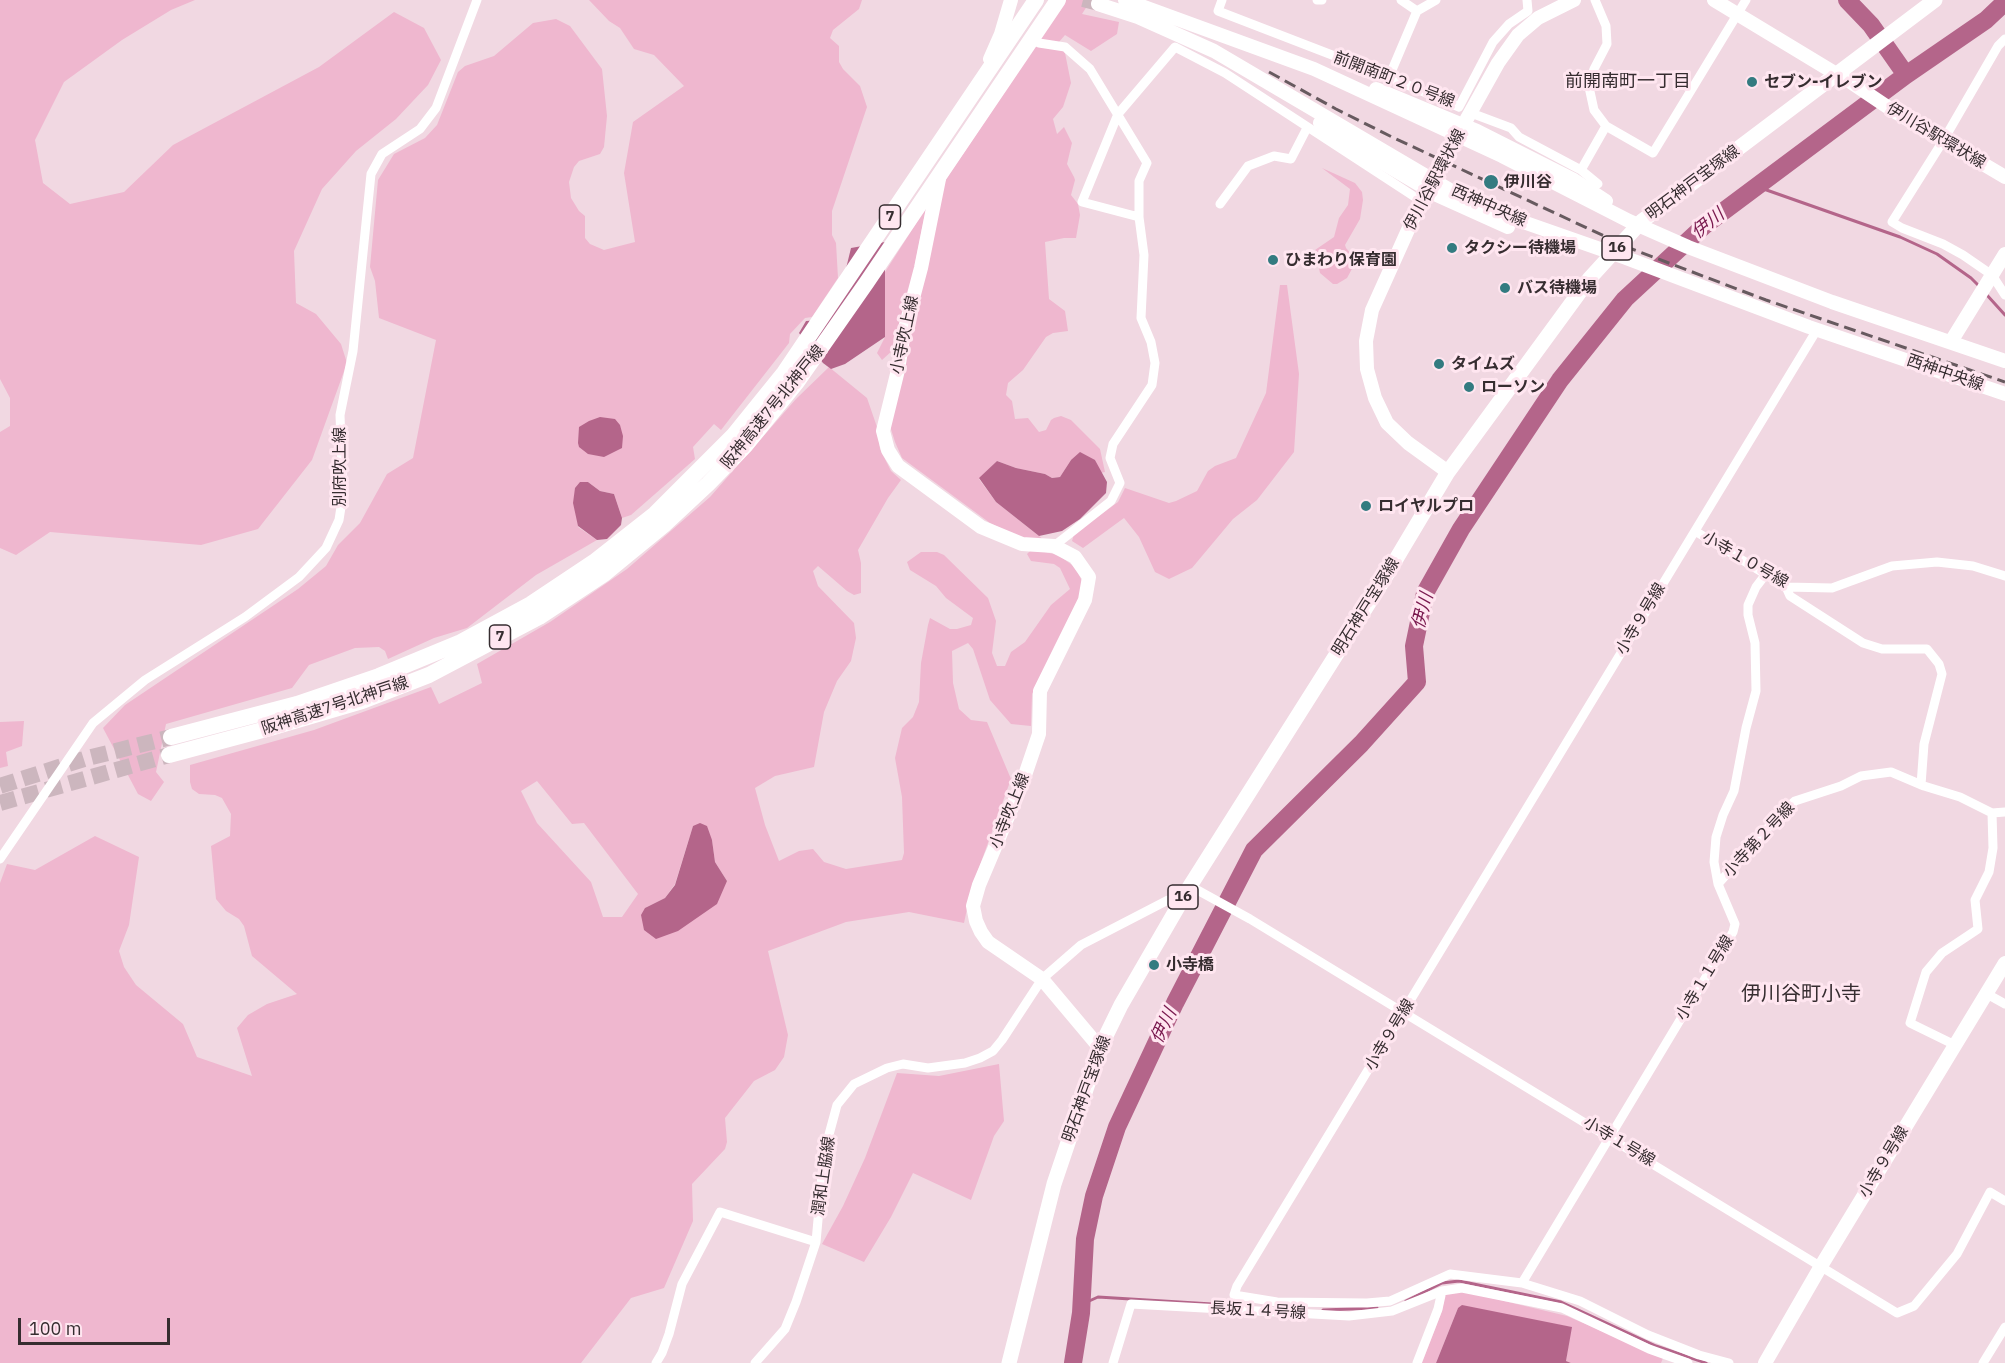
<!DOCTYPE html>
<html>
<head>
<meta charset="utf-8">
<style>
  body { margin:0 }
  #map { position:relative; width:2005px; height:1363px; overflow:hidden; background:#f1d8e2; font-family:"IBM Plex Sans",sans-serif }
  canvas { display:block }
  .scale { position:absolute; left:18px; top:1318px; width:152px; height:27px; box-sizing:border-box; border:3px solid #362d30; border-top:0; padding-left:8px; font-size:18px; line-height:21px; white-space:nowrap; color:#362d30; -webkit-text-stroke:4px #ffe6f0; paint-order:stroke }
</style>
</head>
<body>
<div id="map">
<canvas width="2005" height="1363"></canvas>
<div class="scale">100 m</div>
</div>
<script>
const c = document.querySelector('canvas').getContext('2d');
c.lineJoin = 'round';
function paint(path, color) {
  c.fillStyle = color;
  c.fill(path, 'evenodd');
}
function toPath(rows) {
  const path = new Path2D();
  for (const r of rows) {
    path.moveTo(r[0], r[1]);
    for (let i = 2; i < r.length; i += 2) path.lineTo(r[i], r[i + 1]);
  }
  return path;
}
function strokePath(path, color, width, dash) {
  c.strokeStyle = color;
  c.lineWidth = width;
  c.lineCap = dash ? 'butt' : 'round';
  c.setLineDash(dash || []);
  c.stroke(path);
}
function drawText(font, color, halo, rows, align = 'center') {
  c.font = font + ' "IBM Plex Sans","Noto Sans JP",sans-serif';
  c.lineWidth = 6;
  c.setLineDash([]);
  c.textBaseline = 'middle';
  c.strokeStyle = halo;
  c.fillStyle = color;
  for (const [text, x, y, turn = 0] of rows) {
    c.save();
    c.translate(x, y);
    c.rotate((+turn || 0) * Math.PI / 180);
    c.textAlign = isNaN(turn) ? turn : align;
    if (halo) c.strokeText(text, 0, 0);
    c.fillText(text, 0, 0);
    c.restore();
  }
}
const green = toPath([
  [0,0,195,0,171,10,122,40,64,82,35,140,43,183,70,204,124,192,173,145,319,67,394,12,424,28,441,60,428,85,396,119,356,151,322,189,294,251,296,303,316,314,341,344,347,363,312,460,258,529,201,545,50,532,16,555,0,548,0,432,10,426,10,398,0,379],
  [589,0,862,0,859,9,833,30,830,38,839,46,839,62,843,69,860,86,867,107,832,211,832,235,836,243,838,278,812,317,805,318,790,334,789,343,721,430,714,424,693,447,695,459,631,515,622,518,614,494,600,491,588,482,578,527,597,540,536,575,467,628,434,638,388,659,385,651,379,647,355,648,309,665,292,688,166,724,156,772,164,782,151,801,138,794,103,728,125,705,298,589,326,566,338,545,360,523,387,474,413,458,436,340,379,318,375,281,370,267,378,180,394,154,425,138,437,125,458,72,465,66,494,56,533,23,556,19,570,26,602,69,607,116,604,147,600,154,579,161,574,167,569,182,571,198,579,211,585,216,585,238,590,244,604,250,635,242,624,173,633,122,684,86,654,55,634,49,620,28,609,21],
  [1066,0,1091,0,1082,14,1119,22,1117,34,1091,51,1065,35,1059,42,1065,53,1071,83,1063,107,1053,119,1057,134,1064,127,1072,143,1067,164,1074,177,1075,180,1071,195,1078,204,1080,215,1076,238,1064,238,1045,242,1049,299,1065,311,1068,331,1053,333,1046,337,1023,370,1008,383,1006,395,1012,401,1015,419,1028,418,1039,432,1046,430,1051,420,1054,418,1061,416,1071,420,1100,449,1105,472,1101,473,1095,460,1071,460,1060,477,1052,478,1045,474,1016,468,997,461,979,479,996,502,1044,540,1020,538,990,523,902,458,895,442,890,426,941,187],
  [1322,168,1355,183,1362,192,1363,200,1360,219,1345,245,1346,248,1353,256,1353,267,1347,278,1337,284,1333,284,1320,273,1315,250,1334,237,1339,218,1348,205,1350,189],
  [926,208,904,320,893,350,882,360,877,353,885,337,885,272],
  [1280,285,1287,285,1299,374,1294,452,1257,500,1233,519,1192,568,1169,579,1155,572,1139,537,1124,518,1083,548,1072,541,1074,534,1118,502,1125,488,1169,503,1176,501,1197,491,1208,471,1215,466,1236,458,1266,393],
  [829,367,867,398,877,427,880,449,891,471,901,480,888,498,858,550,861,563,861,593,854,595,847,591,818,566,813,571,818,586,854,623,856,638,851,661,837,681,824,712,814,767,775,776,755,788,765,825,779,861,799,851,813,849,824,862,846,869,902,860,904,853,902,797,895,758,902,728,913,717,919,702,921,663,928,625,930,618,950,629,957,629,971,625,973,618,946,598,936,586,910,570,907,562,921,552,937,552,944,555,988,598,996,621,992,653,997,666,1005,666,1011,652,1025,642,1051,605,1070,589,1060,568,1054,564,1031,561,1027,554,1032,549,1058,555,1075,567,1083,583,1082,598,1032,694,1031,726,1011,724,990,700,973,649,968,643,952,651,953,683,959,709,971,720,987,722,1011,779,971,890,964,923,909,912,846,922,768,951,788,1035,784,1057,775,1070,754,1081,725,1118,727,1142,725,1149,692,1184,693,1221,664,1288,631,1298,581,1363,0,1363,0,883,7,864,35,870,95,836,139,857,129,925,119,951,124,967,136,985,183,1024,197,1057,252,1076,237,1028,248,1015,267,1004,297,994,252,956,244,926,239,919,226,911,216,899,211,846,230,836,231,814,222,798,215,795,199,794,192,789,190,782,190,765,314,730,431,687,439,704,482,683,477,664,550,622,627,569,710,497,796,399],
  [537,781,572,824,584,823,638,894,622,917,603,917,591,882,537,823,521,791],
  [693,826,712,840,715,862,727,881,645,908,665,898,675,884],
  [24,721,22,746,6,752,8,766,0,768,0,722],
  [999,1064,1004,1121,994,1136,971,1200,913,1173,891,1217,864,1262,822,1244,843,1206,865,1158,897,1073,939,1076],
  [1462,1291,1567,1316,1663,1358,1661,1363,1571,1363,1566,1361,1571,1327,1458,1308,1436,1363,1422,1363,1442,1311,1445,1293]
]);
const water = toPath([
  [885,242,885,337,845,364,831,369,823,363,799,333,806,321,820,320,842,285,851,248],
  [600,417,615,419,620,425,623,436,622,448,604,457,588,454,579,447,578,443,579,427,589,421],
  [1080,452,1095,460,1107,482,1106,493,1080,519,1062,531,1039,536,996,502,979,478,997,461,1016,468,1045,474,1052,478,1060,477,1071,460],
  [580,482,588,482,600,491,614,494,622,518,621,525,607,539,597,540,578,526,573,503,575,488],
  [700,823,707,826,712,840,715,862,727,881,717,904,678,931,656,939,644,930,641,915,645,908,665,898,675,885,693,826],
  [1462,1305,1572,1327,1566,1361,1571,1363,1436,1363,1458,1308]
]);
const stream = toPath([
  [1758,187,1900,237,1937,254,1971,278,1980,287],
  [1986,294,2005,315],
  [1406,1301,1442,1283,1459,1281,1561,1302,1656,1346,1706,1363],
  [1323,1310,1377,1308],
  [1081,1313,1087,1302,1098,1297,1212,1304]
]);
const river = toPath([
  [1847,0,1871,25,1906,75],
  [1073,1363,1081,1313,1085,1239,1094,1196,1117,1127,1175,1003,1254,850,1361,744,1417,682,1414,646,1425,593,1461,529,1560,380,1625,299,1705,225,1906,75,1986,20,2005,2]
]);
const secondaryTunnel = toPath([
  [1083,0,1098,4]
]);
const highwayTunnel = toPath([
  [0,786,84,759,171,737],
  [0,803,169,755]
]);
const street = toPath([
  [1222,0,1218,11,1389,77,1459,107,1493,42,1509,24,1528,11,1527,0],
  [1317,0,1322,0],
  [1401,0,1417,11],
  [1595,0,1606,26,1607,44,1594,69,1589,87,1594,110,1606,126,1653,153,1746,0],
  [2005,39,1998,46,1943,141,1892,222,1902,228,1943,244,1963,255,1992,275,2005,295],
  [1039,43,1065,47,1090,69,1147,163,1139,181,1139,217,1144,255,1141,318,1151,342,1155,363,1152,385,1113,444,1110,458,1120,483,1111,501,1054,546],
  [1389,77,1417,11,1436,0],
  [1471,113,1511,128,1519,137,1581,170,1606,126],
  [1581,170,1598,184],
  [1220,204,1248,166,1274,156,1291,159,1307,128],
  [1139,217,1082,202,1118,114,1175,47,1225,73,1421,201],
  [1695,531,1786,587,1832,588,1892,566,1937,562,1973,566,2005,576],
  [1786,587,1790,596,1863,643,1882,649,1927,649,1939,664,1942,674,1924,744,1921,785],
  [0,859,93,723,145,680,245,617,299,577,326,548,339,520,343,494,340,415,353,351,371,174,382,154,420,129,436,108,477,0],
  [1718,884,1779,815,1795,801,1841,786,1861,776,1891,772,1924,786,1960,797,1992,813,2005,812],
  [1190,886,1250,919,1897,1313,1914,1306,1957,1254,1990,1192,2005,1201],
  [1987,994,2005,1004],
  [1955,1045,1910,1023,1926,972,1942,953,1978,929,1975,900,1989,872,1993,848,1992,813],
  [1522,1283,1733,932,1735,924,1718,884,1714,862,1716,837,1723,815,1734,791,1746,728,1756,691,1755,643,1748,615,1748,605,1756,587,1766,574],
  [656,1363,662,1353,669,1334,682,1284,720,1212,816,1242],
  [755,1363,785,1329,796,1302,816,1242,824,1153,837,1105,854,1084,887,1068,903,1064,928,1068,965,1063,980,1058,993,1051,1002,1040,1042,979,1081,945,1168,900,1178,906],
  [1113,1363,1131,1304,1349,1316,1392,1311,1442,1291,1462,1288,1562,1308,1649,1349,1688,1363],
  [1417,1363,1438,1309,1442,1291],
  [1729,1363,1699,1355,1648,1335,1580,1301,1522,1283,1450,1274,1390,1301,1367,1303,1277,1302,1234,1295,1237,1286,1815,333],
  [1983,1363,2005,1327]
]);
const secondary = toPath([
  [1125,0,1314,69,1502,156,1629,221,1688,247,1832,302,2005,361],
  [1714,0,1838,75,1846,79,1892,110,2005,177],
  [1098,4,1138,17,1214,51,1450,190,1506,216,1626,258,1809,327,2005,394],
  [990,59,1001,34,1011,0],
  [1376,89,1477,131,1574,180,1606,201],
  [1320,123,1354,146,1437,195,1508,227],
  [939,179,921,268,904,332,898,370,883,431,888,450,898,466,981,527,1022,544,1054,546,1075,557,1089,577,1085,600,1040,691,1039,734,1023,781,979,885,973,906,976,921,981,932,988,942,1042,979,1100,1048],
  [1952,340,2005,254],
  [1448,472,1408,443,1387,423,1375,398,1367,369,1366,341,1372,310,1421,201,1498,63,1518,35,1538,18,1574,0],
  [1765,1363,1821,1266,2005,963]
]);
const primary = toPath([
  [1009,1363,1054,1184,1100,1048,1121,1005,1190,886,1386,576,1448,472,1590,278,1642,221,1935,0]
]);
const highway = toPath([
  [171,737,297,704,379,676,459,643,531,604,594,562,655,514,733,436,784,373,1036,0],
  [169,755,270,728,362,701,429,675,539,617,604,574,665,524,708,484,745,446,797,382,867,282,1058,0]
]);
const rail = toPath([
  [1269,72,1336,109,1392,137,1632,249,1766,300,2005,382]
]);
const markers = [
  [1752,82,6,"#337b80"],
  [1491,182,8,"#337b80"],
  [1452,248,6,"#337b80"],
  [1273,260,6,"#337b80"],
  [1505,288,6,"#337b80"],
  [1439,364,6,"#337b80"],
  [1469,387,6,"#337b80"],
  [1366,506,6,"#337b80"],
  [1154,965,6,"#337b80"]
];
const shields = [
  [890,217,21],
  [1617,248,30],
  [500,637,21],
  [1183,897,30]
];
const shieldNames = [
  ["7",890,217],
  ["16",1617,248],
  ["7",500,637],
  ["16",1183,897]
];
const streetNames = [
  ["前開南町２０号線",1394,80,21],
  ["伊川谷駅環状線",1936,136,31],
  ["伊川谷駅環状線",1435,180,-62],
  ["明石神戸宝塚線",1693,183,-37],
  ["西神中央線",1489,206,24],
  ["小寺吹上線",905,335,-78],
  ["西神中央線",1945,373,19],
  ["阪神高速7号北神戸線",773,407,-51],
  ["別府吹上線",340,467,-90],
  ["小寺１０号線",1745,560,30],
  ["明石神戸宝塚線",1366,607,-58],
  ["小寺９号線",1641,619,-59],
  ["阪神高速7号北神戸線",335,706,-18],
  ["小寺吹上線",1010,811,-68],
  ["小寺第２号線",1759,840,-47],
  ["小寺１１号線",1705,978,-59],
  ["小寺９号線",1390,1035,-59],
  ["明石神戸宝塚線",1087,1089,-70],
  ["小寺１号線",1619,1142,31],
  ["小寺９号線",1884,1162,-59],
  ["潤和上脇線",824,1176,-82],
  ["長坂１４号線",1258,1311,3]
];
const poiNames = [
  ["セブン-イレブン",1764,82],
  ["伊川谷",1504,182],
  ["タクシー待機場",1464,248],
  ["ひまわり保育園",1285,260],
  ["バス待機場",1517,288],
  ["タイムズ",1451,364],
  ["ローソン",1481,387],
  ["ロイヤルプロ",1378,506],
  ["小寺橋",1166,965]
];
const neighbourhoodNames = [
  ["前開南町一丁目",1628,82]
];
const waterNames = [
  ["伊川",1708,224,-39],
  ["伊川",1423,611,-75],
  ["伊川",1164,1026,-65]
];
const quarterNames = [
  ["伊川谷町小寺",1801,994]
];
paint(green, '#efb7cf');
paint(water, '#b4658a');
strokePath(stream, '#b4658a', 3);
strokePath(river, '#b4658a', 18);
strokePath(secondaryTunnel, '#ccb6be', 14, [14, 7]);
strokePath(highwayTunnel, '#ccb6be', 16, [16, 8]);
strokePath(street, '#fff', 9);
strokePath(secondary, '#fff', 14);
strokePath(primary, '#fff', 15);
strokePath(highway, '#fff', 16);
strokePath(rail, '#675a5f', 3, [12, 6]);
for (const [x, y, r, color] of markers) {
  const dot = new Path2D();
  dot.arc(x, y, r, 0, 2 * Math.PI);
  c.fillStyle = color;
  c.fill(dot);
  strokePath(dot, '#ffe6f0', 2);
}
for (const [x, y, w] of shields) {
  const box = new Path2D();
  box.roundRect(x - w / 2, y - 12, w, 24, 4.5);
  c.fillStyle = '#ffe6f0';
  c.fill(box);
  strokePath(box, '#362d30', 1.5);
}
drawText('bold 15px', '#362d30', null, shieldNames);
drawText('16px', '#362d30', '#ffe6f0', streetNames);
drawText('bold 16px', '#362d30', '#ffe6f0', poiNames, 'left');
drawText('18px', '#362d30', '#ffe6f0', neighbourhoodNames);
drawText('italic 18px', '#79194e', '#ffe6f0', waterNames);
drawText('20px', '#362d30', '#ffe6f0', quarterNames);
</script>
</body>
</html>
